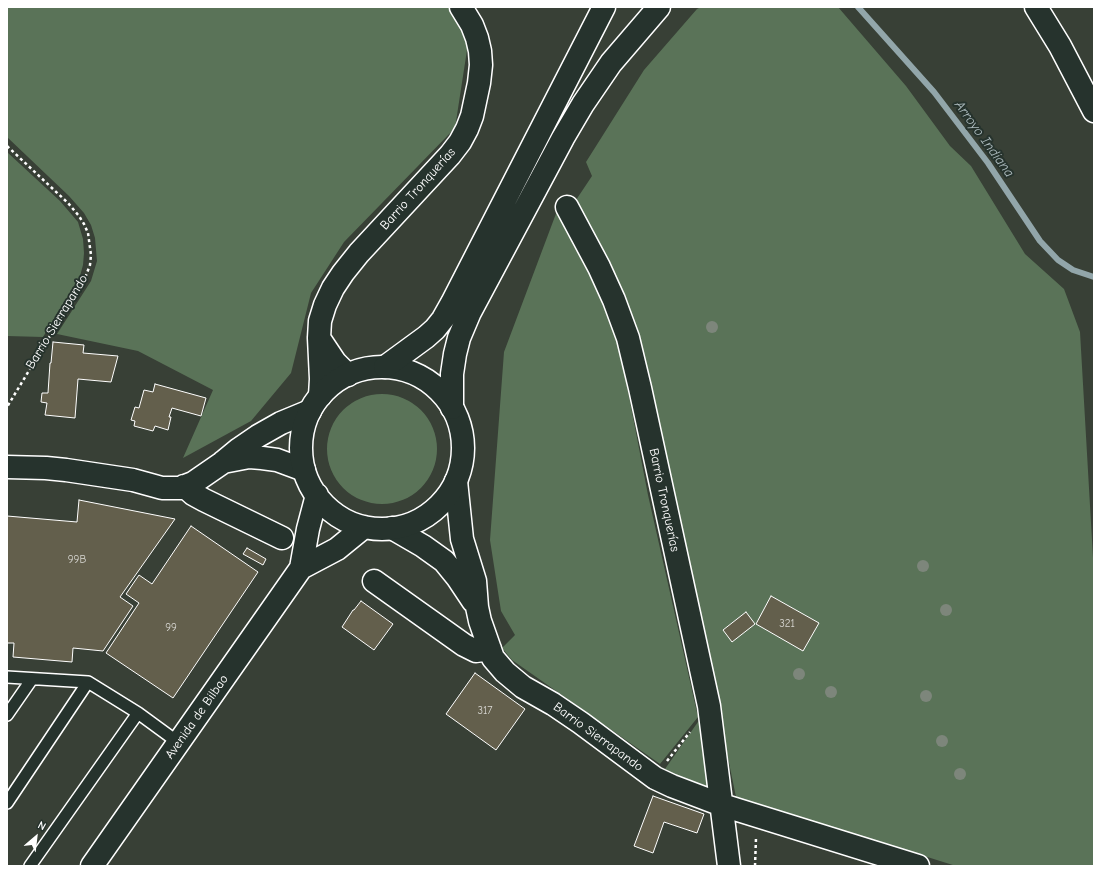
<!DOCTYPE html>
<html>
<head>
<meta charset="utf-8">
<style>
  body { margin:0 }
  #map { position:relative; width:1101px; height:873px; overflow:hidden; background:#384036; font-family:"Comic Neue",sans-serif }
  canvas { display:block }
  .frame { position:absolute; inset:0; border:8px solid #fff; pointer-events:none }
  .north { position:absolute; left:16px; top:817px; width:40px; height:40px; -webkit-text-stroke:3px #26332d; paint-order:stroke; rotate:28deg; font-size:11px; font-weight:700; line-height:16px; text-align:center; color:#fff }
  .north::after { content:''; display:block; margin:auto; width:14px; height:18px; background:#fff; clip-path:polygon(50% 0,100% 100%,50% 72%,0 100%) }
</style>
</head>
<body>
<div id="map">
<canvas width="1101" height="873"></canvas>
<div class="frame"></div>
<div class="north">N</div>
</div>
<script>
const c = document.querySelector('canvas').getContext('2d');
c.lineJoin = 'round';
function paint(path, color) {
  c.fillStyle = color;
  c.fill(path, 'evenodd');
}
function toPath(rows) {
  const path = new Path2D();
  for (const r of rows) {
    if (r.length === 3) {
      path.moveTo(r[0] + r[2], r[1]);
      path.arc(r[0], r[1], r[2], 0, 2 * Math.PI);
      continue;
    }
    path.moveTo(r[0], r[1]);
    for (let i = 2; i < r.length; i += 2) path.lineTo(r[i], r[i + 1]);
  }
  return path;
}
function strokePath(path, color, width, dash) {
  c.strokeStyle = color;
  c.lineWidth = width;
  c.lineCap = dash ? 'butt' : 'round';
  c.setLineDash(dash || []);
  c.stroke(path);
}
function drawText(font, color, halo, rows, align = 'center') {
  c.font = font + ' "Comic Neue",sans-serif';
  c.lineWidth = 4;
  c.setLineDash([]);
  c.textBaseline = 'middle';
  c.strokeStyle = halo;
  c.fillStyle = color;
  for (const [text, x, y, turn = 0] of rows) {
    c.save();
    c.translate(x, y);
    c.rotate((+turn || 0) * Math.PI / 180);
    c.textAlign = isNaN(turn) ? turn : align;
    if (halo) c.strokeText(text, 0, 0);
    c.fillText(text, 0, 0);
    c.restore();
  }
}
const green = toPath([
  [7,7,449,7,469,37,455,128,344,242,311,293,291,373,251,421,183,458,213,390,138,351,57,334,91,281,97,261,95,238,91,225,84,213,69,196,7,137],
  [701,7,838,7,906,86,950,146,971,166,1025,254,1064,289,1080,332,1094,575,1094,866,956,866,736,797,708,660,614,281,576,200,592,176,586,162,644,70,697,9],
  [7,152,60,201,78,222,83,239,84,253,83,265,80,276,43,337,7,336],
  [557,211,584,263,617,334,648,495,698,717,660,764,512,660,502,648,515,635,501,611,490,540,504,352],
  [382,449,55],
  [700,719,702,751,711,789,672,773,665,769]
]);
const stream = toPath([
  [858,7,934,92,988,163,1040,241,1058,260,1073,270,1094,277]
]);
const building = toPath([
  [53,342,84,345,83,353,118,356,111,382,78,379,75,418,45,415,47,403,41,402,42,393,48,393,50,363,51,363,53,342],
  [155,384,206,398,201,416,172,408,169,417,171,417,168,430,155,426,153,431,134,426,135,421,131,420,135,407,139,408,144,390,153,392,155,384],
  [79,500,175,519,120,597,133,606,103,651,73,648,72,662,13,657,14,643,7,643,7,516,77,522,79,500],
  [191,526,258,572,173,698,106,653,139,603,126,594,139,575,152,584,191,526],
  [247,548,266,559,263,565,243,554,247,548],
  [771,596,819,623,803,651,756,624,771,596],
  [361,601,393,624,374,650,342,627,353,610,354,610,361,601],
  [746,612,755,624,732,642,723,630,746,612],
  [475,673,525,709,496,750,446,714,475,673],
  [653,796,704,814,697,833,664,822,653,853,634,846,653,796]
]);
const path = toPath([
  [7,146,68,203,79,216,84,224,88,233,91,255,90,265,85,278,7,407],
  [667,761,690,732],
  [755,866,756,838]
]);
const lane = toPath([
  [7,677,88,682,138,713,179,743],
  [7,715,32,679],
  [7,803,88,682],
  [30,866,138,713]
]);
const street = toPath([
  [567,207,599,267,614,300,628,338,640,388,709,706,729,866],
  [319,338,320,321,325,305,333,288,343,273,359,253,450,155,460,142,467,129,472,116,479,83,481,65,480,51,477,38,472,25,461,7],
  [320,396,321,379,319,338,335,362,348,375],
  [223,462,249,457,262,458,277,460,304,470],
  [7,467,46,468,66,470,133,480,162,488,180,488,193,483,222,463,239,449,258,436,281,423,310,411],
  [456,481,462,539,475,581,477,607,480,621,493,658,505,672,523,687,553,704,581,723,655,778,672,786,722,805,918,866],
  [184,486,193,494,204,500,282,538],
  [392,528,423,546,444,561,457,577,473,601],
  [374,581,464,645,476,651,490,649]
]);
const secondary = toPath([
  [382,448,81],
  [301,568,337,549,364,527],
  [92,866,301,568,308,529,317,495]
]);
const highway = toPath([
  [1036,7,1060,46,1094,111],
  [385,367,426,337,435,329,443,319,452,303,604,7],
  [452,408,452,374,455,354,459,338,470,312,563,138,583,104,611,63,659,7]
]);
const trees = [
  [712,327],
  [923,566],
  [946,610],
  [799,674],
  [831,692],
  [926,696],
  [942,741],
  [960,774]
];
const numberNames = [
  ["99B",77,560],
  ["321",787,624],
  ["99",171,628],
  ["317",485,711]
];
const streetNames = [
  ["Barrio Tronquerías",418,189,-48],
  ["Barrio Sierrapando",57,322,-59],
  ["Barrio Tronquerías",664,500,78],
  ["Avenida de Bilbao",197,717,-55],
  ["Barrio Sierrapando",598,737,36]
];
const waterNames = [
  ["Arroyo Indiana",984,139,54]
];
paint(green, '#5a7358');
strokePath(stream, '#92a6aa', 6);
paint(building, '#635f4c');
strokePath(building, '#fff', 1);
strokePath(lane, '#fff', 14);
strokePath(street, '#fff', 25);
strokePath(secondary, '#fff', 25);
strokePath(highway, '#fff', 25);
strokePath(path, '#fff', 2.5, [3, 3]);
strokePath(lane, '#26332d', 11);
strokePath(street, '#26332d', 22);
strokePath(secondary, '#26332d', 22);
strokePath(highway, '#26332d', 22);
c.fillStyle = '#7d867b';
for (const [x, y] of trees) {
  c.beginPath();
  c.arc(x, y, 6, 0, 2 * Math.PI);
  c.fill();
}
drawText('11px', '#d8d7d2', null, numberNames);
drawText('13px', '#fff', '#26332d', streetNames);
drawText('italic 14px', '#aebcbf', '#26332d', waterNames);
</script>
</body>
</html>
